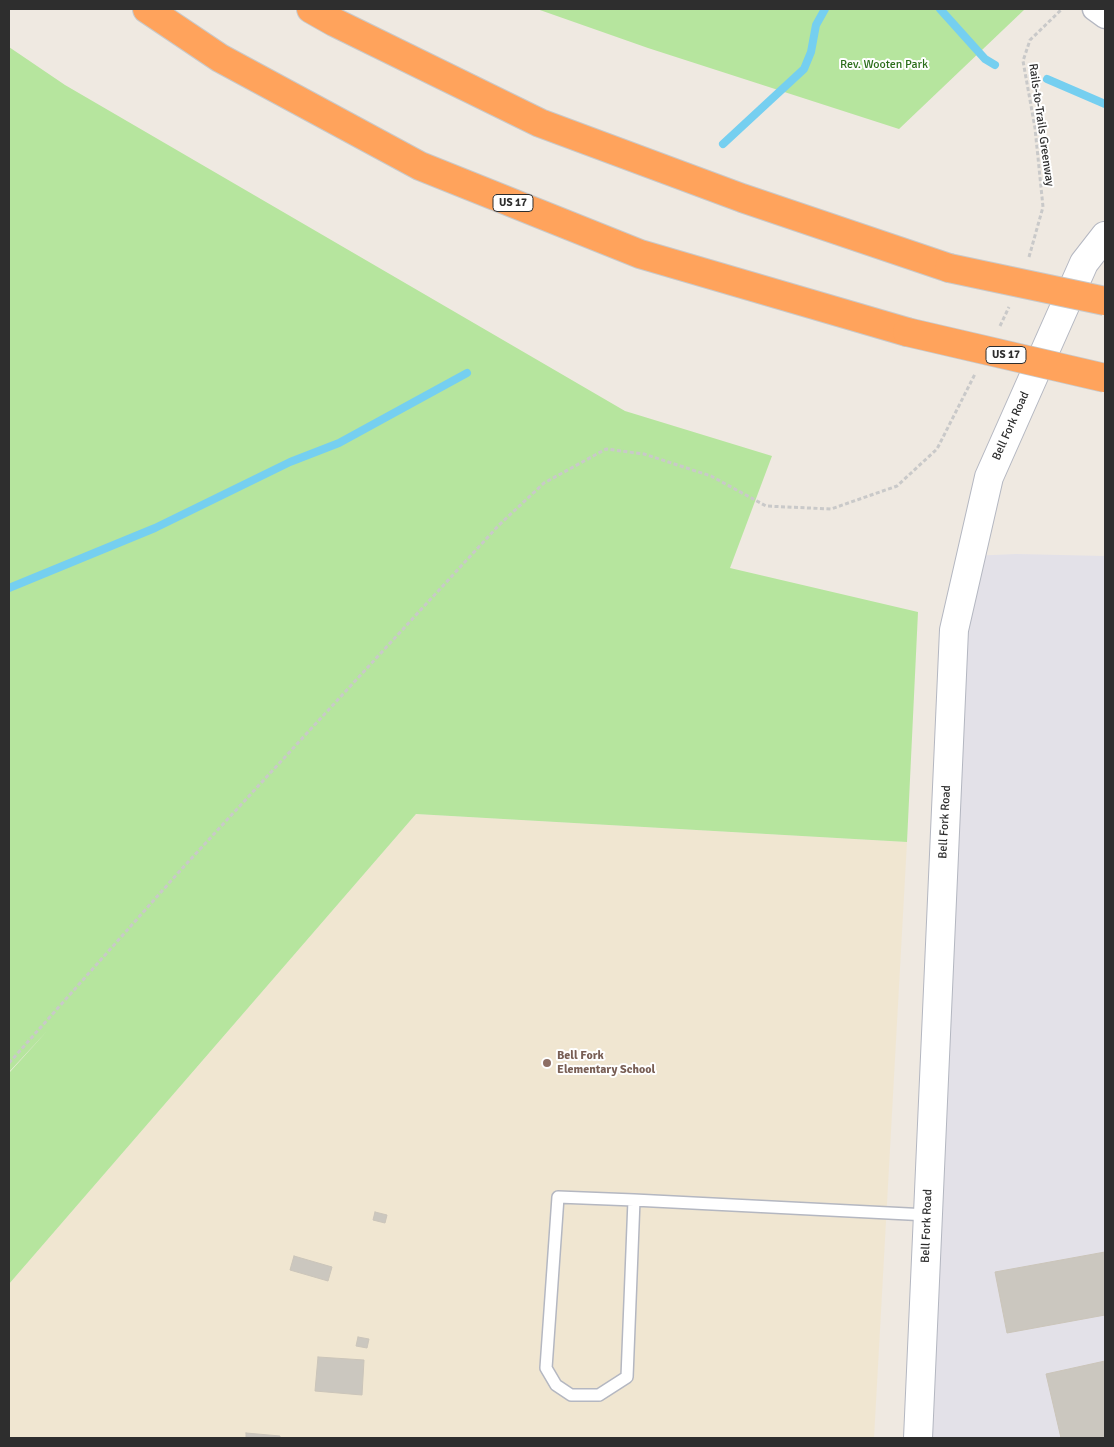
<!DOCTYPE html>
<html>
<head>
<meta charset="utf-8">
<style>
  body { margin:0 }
  #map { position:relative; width:1114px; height:1447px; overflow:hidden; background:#efe9e1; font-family:Signika,sans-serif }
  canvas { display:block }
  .frame { position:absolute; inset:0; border:10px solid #2e2e2e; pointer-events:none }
</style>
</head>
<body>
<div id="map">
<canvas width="1114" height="1447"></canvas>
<div class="frame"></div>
</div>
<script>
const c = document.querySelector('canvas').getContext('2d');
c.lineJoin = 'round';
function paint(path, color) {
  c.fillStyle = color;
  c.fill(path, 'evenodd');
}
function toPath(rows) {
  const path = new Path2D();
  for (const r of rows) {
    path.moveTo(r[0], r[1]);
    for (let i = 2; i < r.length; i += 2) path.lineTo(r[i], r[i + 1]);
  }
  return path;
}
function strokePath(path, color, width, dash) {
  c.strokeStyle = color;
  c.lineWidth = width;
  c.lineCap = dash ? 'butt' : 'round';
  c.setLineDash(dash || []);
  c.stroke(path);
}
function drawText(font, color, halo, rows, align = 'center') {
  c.font = font + ' Signika,sans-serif';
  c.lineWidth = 4;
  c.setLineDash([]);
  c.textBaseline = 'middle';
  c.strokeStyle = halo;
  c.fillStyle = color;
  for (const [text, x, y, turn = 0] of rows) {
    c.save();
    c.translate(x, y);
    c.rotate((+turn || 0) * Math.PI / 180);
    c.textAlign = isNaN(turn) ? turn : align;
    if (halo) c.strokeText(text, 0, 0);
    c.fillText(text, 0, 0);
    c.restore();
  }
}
const industrial = toPath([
  [1016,554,1105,556,1105,1438,918,1438,971,556]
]);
const education = toPath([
  [416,814,907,842,874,1438,9,1438,9,1284]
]);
const green = toPath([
  [537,9,1025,9,899,129,648,48],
  [9,47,65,85,625,411,772,456,730,568,918,612,907,842,416,814,9,1284,9,1073,48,1030,9,1072]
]);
const stream = toPath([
  [940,9,985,59,995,65],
  [1047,79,1105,104],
  [723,144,804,69,811,52,816,25,825,9],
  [9,588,155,528,290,462,339,443,467,373]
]);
const building = toPath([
  [375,1212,387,1215,385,1223,373,1220,375,1212],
  [1105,1252,1105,1315,1007,1333,995,1272,1105,1252],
  [294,1256,332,1267,328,1281,290,1270,294,1256],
  [358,1337,369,1339,367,1348,356,1346,358,1337],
  [318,1357,364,1360,362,1395,315,1391,318,1357],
  [1105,1361,1105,1438,1061,1438,1046,1374,1105,1361],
  [246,1433,280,1436,280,1438,246,1438,246,1433]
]);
const path = toPath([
  [1029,257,1043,207,1035,128,1023,61,1030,40,1062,9],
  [1000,326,1009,307],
  [9,1063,178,873,499,525,544,483,606,449,644,454,711,476,766,506,831,509,897,486,937,449,975,374]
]);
const service = toPath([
  [634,1200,558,1197,546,1368,556,1385,571,1395,599,1395,627,1377,634,1200,928,1215]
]);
const minor = toPath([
  [1094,9,1105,17]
]);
const secondary = toPath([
  [918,1438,954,630,989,477,1084,263,1105,236]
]);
const motorway = toPath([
  [147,9,220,58,420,166,640,254,907,332],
  [311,9,334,22,540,123,742,198,949,268]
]);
const motorwayBridge = toPath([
  [949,268,1105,301],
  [907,332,1105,378]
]);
const markers = [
  [547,1063,5,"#8d6e63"]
];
const shields = [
  [513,203,40],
  [1006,355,40]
];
const shieldNames = [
  ["US 17",513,203],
  ["US 17",1006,355]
];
const parkNames = [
  ["Rev. Wooten Park",884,65]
];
const streetNames = [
  ["Rails-to-Trails Greenway",1041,125,82],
  ["Bell Fork Road",1011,426,-66],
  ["Bell Fork Road",945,822,-87],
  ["Bell Fork Road",927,1226,-88]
];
const educationNames = [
  ["Bell Fork",557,1056],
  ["Elementary School",557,1070]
];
paint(industrial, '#e3e1e8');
paint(education, '#f0e6d1');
paint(green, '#b6e59e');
strokePath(stream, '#75cff0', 8);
paint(building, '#cbc7bf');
strokePath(building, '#cbc5ba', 1);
strokePath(service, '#b4b7c1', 14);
strokePath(minor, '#b4b7c1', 25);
strokePath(secondary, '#b4b7c1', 30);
strokePath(motorway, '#c9c9c9', 30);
strokePath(path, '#c9c9c9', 3, [4, 2.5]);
strokePath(service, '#fff', 11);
strokePath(minor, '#fff', 22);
strokePath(secondary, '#fff', 28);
strokePath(motorway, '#ffa35c', 28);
strokePath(motorwayBridge, '#c9c9c9', 30, []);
strokePath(motorwayBridge, '#ffa35c', 28);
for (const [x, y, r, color] of markers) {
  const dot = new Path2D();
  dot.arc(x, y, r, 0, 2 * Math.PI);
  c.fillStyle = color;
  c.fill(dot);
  strokePath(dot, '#fff', 2);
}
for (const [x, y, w] of shields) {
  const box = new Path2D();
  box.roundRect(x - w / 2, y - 8.5, w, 17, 4);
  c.fillStyle = '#fff';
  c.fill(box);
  strokePath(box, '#2e2e2e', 1);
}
drawText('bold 11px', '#2e2e2e', null, shieldNames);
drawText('12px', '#2c6e1b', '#fff', parkNames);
drawText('12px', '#2e2e2e', '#fff', streetNames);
drawText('bold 12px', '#785e54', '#fff', educationNames, 'left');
</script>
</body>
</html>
